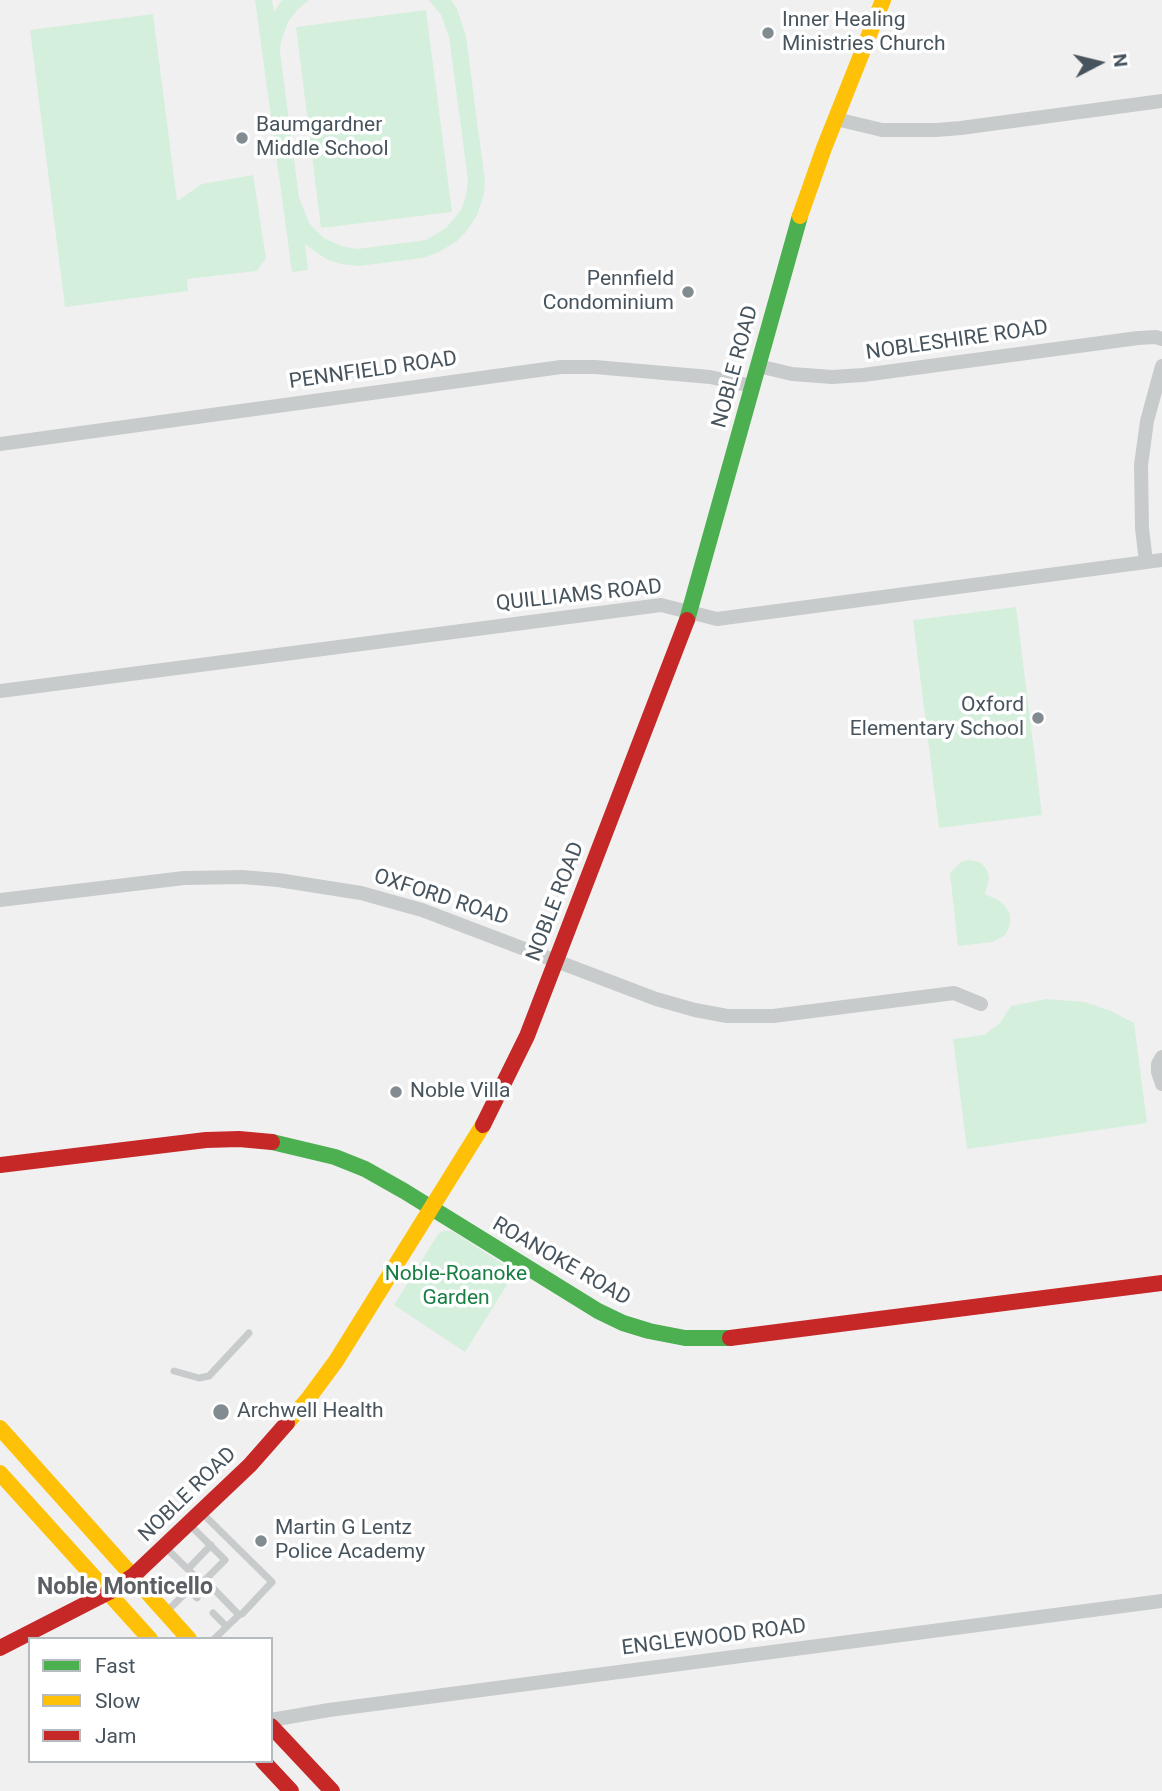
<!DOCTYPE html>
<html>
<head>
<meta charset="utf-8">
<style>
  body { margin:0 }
  #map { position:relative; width:1162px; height:1791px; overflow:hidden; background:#f1f0f0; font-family:Roboto,sans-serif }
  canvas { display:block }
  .legend { position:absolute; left:28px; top:1637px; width:245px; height:126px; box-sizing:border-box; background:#fff; border:2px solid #b5bbbe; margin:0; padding:9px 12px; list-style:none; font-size:21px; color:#47545d }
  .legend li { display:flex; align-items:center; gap:14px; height:35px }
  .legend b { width:35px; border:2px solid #b5bbbe }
  .north { position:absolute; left:1064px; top:28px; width:70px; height:70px; -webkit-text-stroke:5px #fff; paint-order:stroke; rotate:83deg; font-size:19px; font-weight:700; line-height:28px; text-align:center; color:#47545d }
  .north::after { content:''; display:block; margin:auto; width:24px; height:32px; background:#47545d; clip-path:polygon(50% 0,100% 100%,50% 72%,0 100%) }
</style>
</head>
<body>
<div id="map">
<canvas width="1162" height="1791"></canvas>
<ul class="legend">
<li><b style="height:9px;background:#4caf50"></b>Fast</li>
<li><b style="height:9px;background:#ffc107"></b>Slow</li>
<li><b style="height:9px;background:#c62828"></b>Jam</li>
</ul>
<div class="north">N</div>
</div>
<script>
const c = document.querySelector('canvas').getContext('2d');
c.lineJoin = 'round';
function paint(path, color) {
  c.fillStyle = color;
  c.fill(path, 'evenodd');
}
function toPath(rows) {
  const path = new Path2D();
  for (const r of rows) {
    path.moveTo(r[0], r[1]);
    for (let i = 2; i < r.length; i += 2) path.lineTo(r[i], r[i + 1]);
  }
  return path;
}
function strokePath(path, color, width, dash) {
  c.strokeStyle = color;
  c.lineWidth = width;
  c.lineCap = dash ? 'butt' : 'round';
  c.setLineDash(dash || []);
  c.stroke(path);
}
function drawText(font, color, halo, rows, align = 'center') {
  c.font = font + ' Roboto,sans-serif';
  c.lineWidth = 7;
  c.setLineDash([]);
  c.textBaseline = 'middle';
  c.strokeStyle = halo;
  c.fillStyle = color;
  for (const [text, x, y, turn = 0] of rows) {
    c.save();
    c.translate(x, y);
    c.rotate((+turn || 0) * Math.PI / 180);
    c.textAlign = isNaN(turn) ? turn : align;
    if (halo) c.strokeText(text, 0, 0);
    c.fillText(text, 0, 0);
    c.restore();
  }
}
const green = toPath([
  [255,0,272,0,274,12,282,0,309,0,298,9,288,22,281,42,280,52,299,197,309,223,324,238,341,246,357,249,426,240,446,228,461,210,466,196,468,180,449,37,441,15,429,0,451,0,457,9,466,36,485,182,484,194,477,215,466,232,457,241,439,252,423,258,359,266,341,264,326,259,305,244,308,270,292,272],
  [426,10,452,212,321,228,296,27],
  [153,14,177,201,202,184,253,175,266,258,257,271,187,279,188,291,65,307,30,30],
  [1016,607,1042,815,939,828,913,620],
  [968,860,980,862,985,867,988,872,989,879,985,894,998,900,1005,906,1010,914,1010,923,1008,930,1005,935,993,942,958,946,950,873,961,862],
  [1046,999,1085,1002,1111,1011,1134,1023,1147,1123,967,1149,953,1039,984,1035,1000,1023,1011,1006],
  [444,1231,452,1231,515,1272,465,1352,394,1305,438,1234]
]);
const lane = toPath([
  [174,1371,199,1378,209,1376,249,1333],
  [202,1513,272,1582,242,1614,239,1615],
  [189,1524,225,1560,202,1583],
  [165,1547,202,1583,209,1584,239,1615,214,1639],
  [188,1569,211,1545],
  [189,1589,197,1598],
  [167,1611,199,1580],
  [213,1613,226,1626]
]);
const street = toPath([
  [836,119,882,130,936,130,961,128,1162,101],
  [758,366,792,374,832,377,863,375,1138,338,1156,337,1162,339],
  [0,444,561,367,595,367,710,377,752,386],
  [1146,562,1142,528,1141,465,1147,421,1162,366],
  [0,691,661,605,717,619,1162,560],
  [0,900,184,878,242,877,278,880,361,893,422,910,656,999,695,1010,727,1016,773,1016,954,993,981,1004],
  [1162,1057,1158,1064,1158,1072,1162,1084],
  [271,1720,329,1710,489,1689,1162,1601]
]);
const fast = toPath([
  [687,620,800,216],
  [272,1142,335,1157,365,1169,404,1191,598,1311,623,1323,649,1331,685,1338,730,1338]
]);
const slow = toPath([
  [800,216,824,148,883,0],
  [287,1423,308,1399,336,1361,483,1125],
  [0,1428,189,1639],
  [0,1473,150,1639]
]);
const jam = toPath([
  [483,1125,527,1036,687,620],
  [0,1165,206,1140,239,1139,272,1142],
  [730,1338,1162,1283],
  [0,1648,109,1592,133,1576,250,1465,287,1423],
  [271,1726,332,1791],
  [263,1761,291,1791]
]);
const markers = [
  [768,33,7,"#828b90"],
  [242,138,7,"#828b90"],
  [688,292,7,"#828b90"],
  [1038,718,7,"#828b90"],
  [396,1092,7,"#828b90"],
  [221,1412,9,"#828b90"],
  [261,1541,7,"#828b90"]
];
const poiNames = [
  ["Inner Healing",782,21],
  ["Ministries Church",782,45],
  ["Baumgardner",256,126],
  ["Middle School",256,150],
  ["Pennfield",674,280,"right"],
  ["Condominium",674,304,"right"],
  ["Oxford",1024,706,"right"],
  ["Elementary School",1024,730,"right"],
  ["Noble Villa",410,1092],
  ["Archwell Health",237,1412],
  ["Martin G Lentz",275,1529],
  ["Police Academy",275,1553]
];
const streetNames = [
  ["NOBLESHIRE ROAD",957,341,-8],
  ["NOBLE ROAD",736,367,-75],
  ["PENNFIELD ROAD",373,371,-8],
  ["QUILLIAMS ROAD",579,596,-6],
  ["OXFORD ROAD",441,898,18],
  ["NOBLE ROAD",556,902,-69],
  ["ROANOKE ROAD",561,1262,30],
  ["NOBLE ROAD",188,1495,-44],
  ["ENGLEWOOD ROAD",714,1638,-7]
];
const parkNames = [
  ["Noble-Roanoke",456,1275],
  ["Garden",456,1299]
];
const neighbourhoodNames = [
  ["Noble Monticello",125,1588]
];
paint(green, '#d5efdd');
strokePath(lane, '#c8cbcc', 7);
strokePath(street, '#c8cbcc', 14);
strokePath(fast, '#4caf50', 16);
strokePath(slow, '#ffc107', 16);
strokePath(jam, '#c62828', 16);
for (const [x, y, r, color] of markers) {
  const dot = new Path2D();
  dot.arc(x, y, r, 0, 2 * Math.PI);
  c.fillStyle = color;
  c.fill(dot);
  strokePath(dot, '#fff', 2.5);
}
drawText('21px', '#47545d', '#fff', poiNames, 'left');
drawText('21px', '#47545d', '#fff', streetNames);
drawText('21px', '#187e43', '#fff', parkNames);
drawText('bold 23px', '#5c6064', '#fff', neighbourhoodNames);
</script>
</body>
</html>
